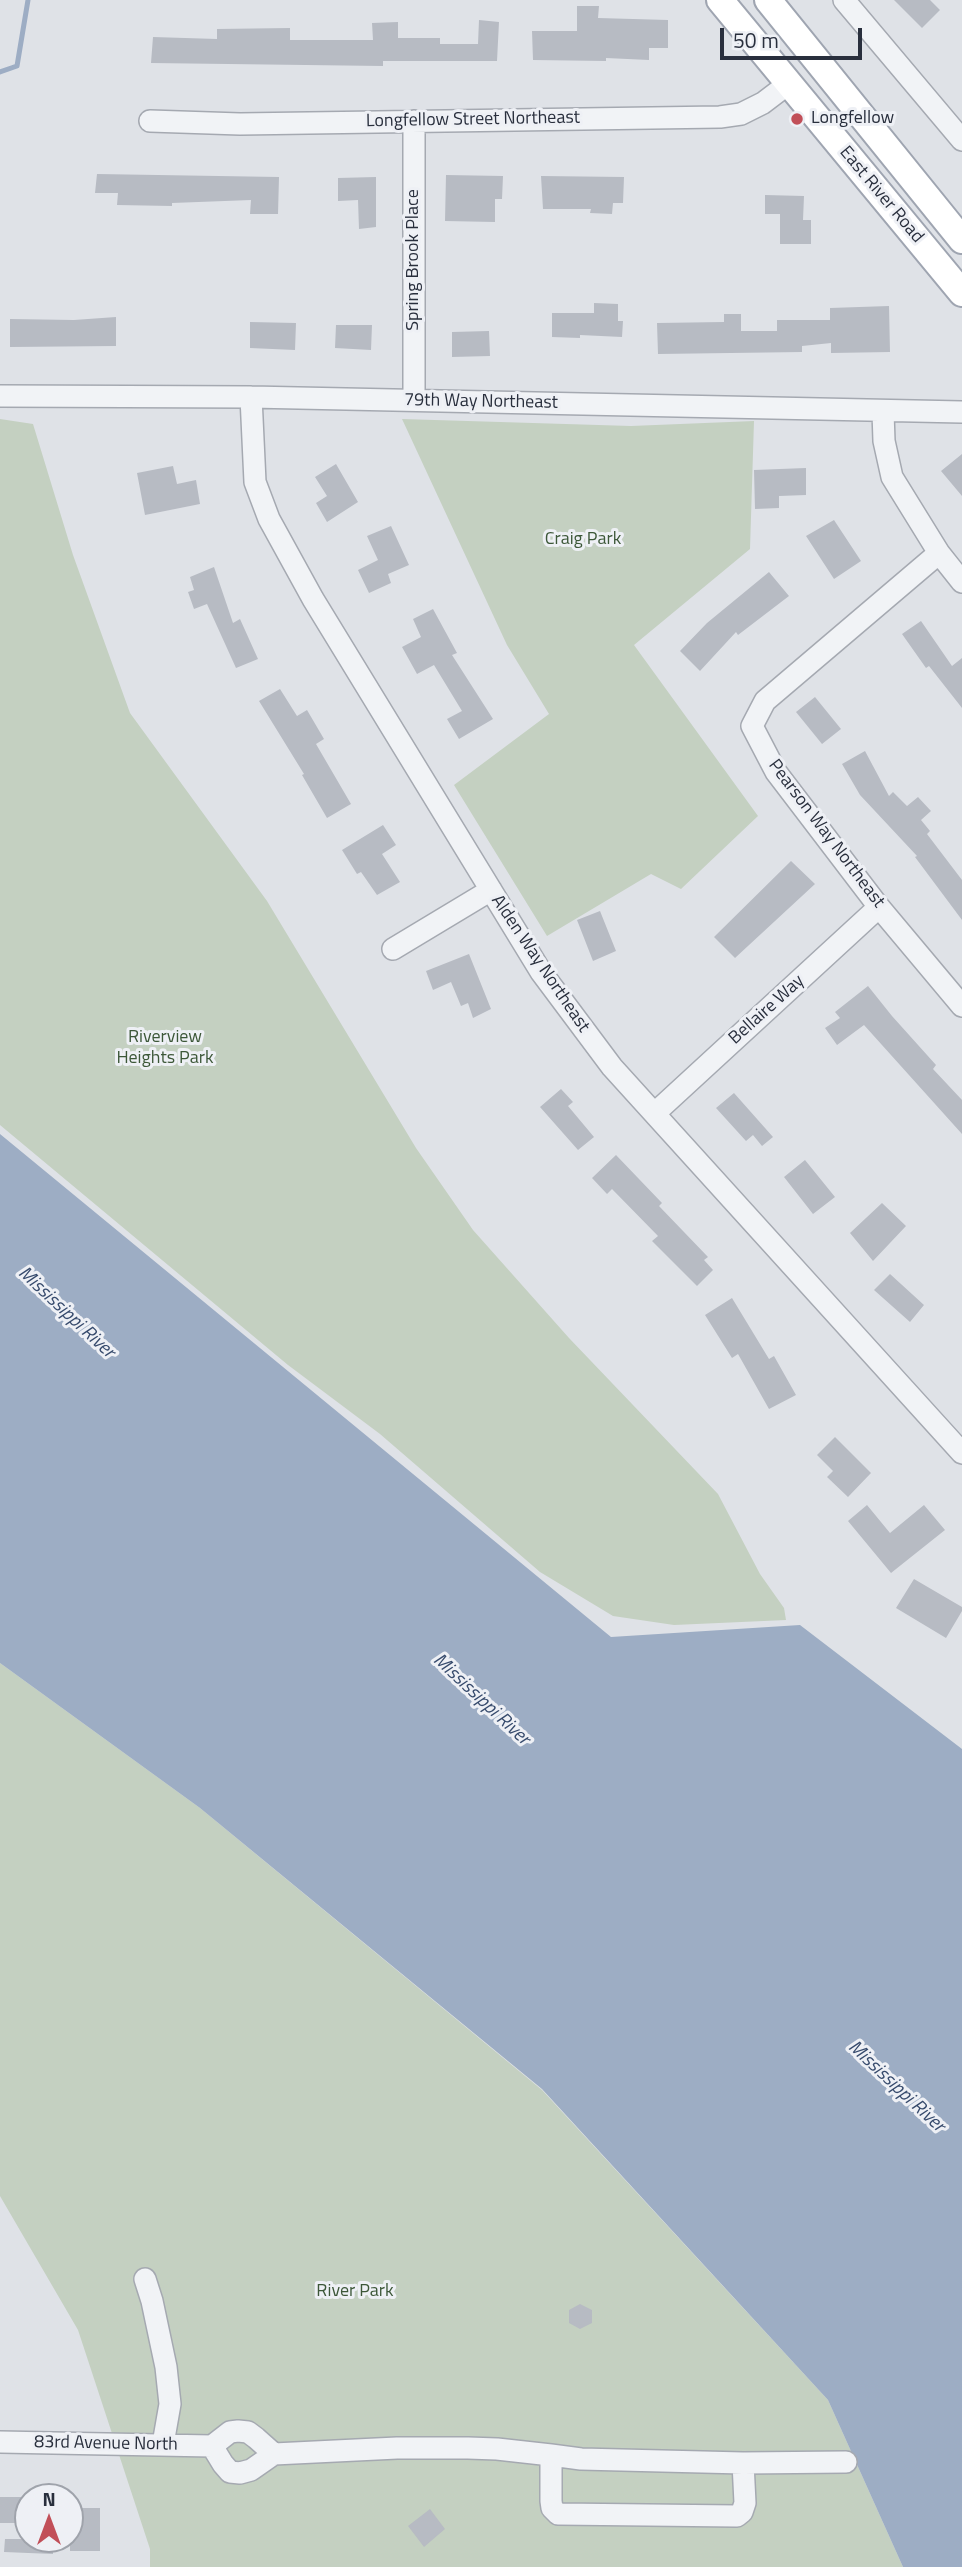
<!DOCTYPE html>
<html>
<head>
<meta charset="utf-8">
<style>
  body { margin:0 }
  #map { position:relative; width:962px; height:2567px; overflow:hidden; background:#dfe2e7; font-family:"Titillium Web",sans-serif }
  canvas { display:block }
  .north { position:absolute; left:14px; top:2483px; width:70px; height:70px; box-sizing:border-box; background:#eef0f5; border:2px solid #9fa3ab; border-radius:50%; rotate:0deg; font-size:19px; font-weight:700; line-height:28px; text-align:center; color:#292f3d }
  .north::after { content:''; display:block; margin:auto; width:24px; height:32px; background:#c14f58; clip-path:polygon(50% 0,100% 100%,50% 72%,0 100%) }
  .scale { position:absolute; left:720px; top:28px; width:142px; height:32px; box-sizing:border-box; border:4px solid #292f3d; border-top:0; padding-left:9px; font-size:21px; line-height:24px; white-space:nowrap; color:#292f3d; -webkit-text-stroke:5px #eef0f5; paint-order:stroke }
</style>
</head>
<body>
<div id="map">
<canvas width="962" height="2567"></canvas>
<div class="north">N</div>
<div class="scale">50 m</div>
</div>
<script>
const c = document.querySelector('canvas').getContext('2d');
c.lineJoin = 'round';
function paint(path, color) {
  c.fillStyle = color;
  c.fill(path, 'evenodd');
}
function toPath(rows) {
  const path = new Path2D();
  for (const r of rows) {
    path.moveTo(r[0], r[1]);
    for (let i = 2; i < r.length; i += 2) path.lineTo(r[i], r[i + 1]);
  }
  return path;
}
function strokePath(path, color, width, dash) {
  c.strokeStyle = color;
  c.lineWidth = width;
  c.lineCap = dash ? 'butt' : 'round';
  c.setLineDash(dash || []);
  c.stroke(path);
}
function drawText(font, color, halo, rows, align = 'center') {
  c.font = font + ' "Titillium Web",sans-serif';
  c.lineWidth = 6;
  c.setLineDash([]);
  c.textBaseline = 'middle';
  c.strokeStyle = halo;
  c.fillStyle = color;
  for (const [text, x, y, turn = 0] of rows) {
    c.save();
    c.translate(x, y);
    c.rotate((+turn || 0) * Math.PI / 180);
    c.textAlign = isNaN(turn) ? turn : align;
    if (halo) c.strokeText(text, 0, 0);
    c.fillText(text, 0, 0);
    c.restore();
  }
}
const green = toPath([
  [0,419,33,424,73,555,130,713,267,901,416,1148,473,1230,569,1338,718,1494,760,1574,784,1608,786,1620,674,1625,613,1616,540,1572,380,1434,288,1365,0,1125],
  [402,419,631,426,754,421,750,549,634,645,758,816,681,889,651,874,547,936,454,785,549,714,507,645],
  [0,1663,200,1808,542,2090,828,2400,903,2567,150,2567,150,2549,78,2330,0,2196]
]);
const water = toPath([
  [0,1134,611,1637,800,1625,962,1749,962,2567,903,2567,828,2400,542,2089,200,1808,0,1663]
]);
const stream = toPath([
  [0,72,17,66,28,0]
]);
const building = toPath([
  [894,0,930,0,940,10,922,28],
  [577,6,599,6,598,18,668,20,668,48,649,48,649,60,606,58,606,61,533,60,532,31,577,31],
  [479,20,499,22,497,61,383,61,383,66,151,63,153,37,217,39,217,29,290,28,290,40,373,40,372,23,398,22,398,38,440,38,440,44,478,44],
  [97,174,279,177,278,214,250,214,251,200,172,203,172,206,117,205,118,193,95,193],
  [446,175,503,176,502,199,495,199,495,222,445,221],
  [541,176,624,177,623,203,613,203,612,214,590,213,591,209,543,209],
  [376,177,376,227,359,229,358,200,338,201,338,178],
  [765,195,804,196,803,220,811,220,811,244,780,244,780,214,765,214],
  [594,303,618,304,618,321,623,321,622,337,580,335,580,338,552,337,552,313,594,313],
  [889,306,890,352,831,353,831,343,802,346,802,352,658,354,657,323,724,322,724,314,741,314,741,331,777,331,777,320,830,320,830,308],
  [116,317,116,346,10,347,10,319,74,320],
  [250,322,296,323,295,350,250,348],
  [336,325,372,325,371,350,335,348],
  [489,331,490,356,452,357,452,332],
  [962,454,962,496,941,471],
  [336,464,358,502,327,522,316,503,327,496,315,477],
  [173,466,177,484,196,480,200,504,145,515,137,473],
  [806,468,806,495,779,496,779,508,755,509,754,470],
  [834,520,861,561,834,579,806,536],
  [391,526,409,565,388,574,391,583,369,593,358,570,378,560,367,536],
  [214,567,233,623,240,619,258,659,236,668,207,604,194,609,188,592,194,590,190,577],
  [769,572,789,596,738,635,736,632,700,671,680,651,707,623],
  [433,609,457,653,452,655,493,719,459,739,447,719,462,711,434,665,417,674,402,647,421,637,413,619],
  [921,621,952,666,962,658,962,708,929,666,926,668,902,634],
  [280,689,297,716,307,710,324,739,316,744,351,804,327,818,302,775,304,774,259,701],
  [815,697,841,729,822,744,796,712],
  [865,751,889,796,893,792,907,806,918,797,931,811,921,820,930,831,927,834,962,880,962,920,915,857,917,856,860,795,842,764],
  [383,825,396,845,382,854,400,882,377,895,361,872,357,874,342,850],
  [791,861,815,884,735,958,714,937],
  [600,911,616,951,593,961,577,920],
  [469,954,491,1009,473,1018,468,1003,461,1006,451,982,433,990,426,971],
  [868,986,892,1016,936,1065,933,1069,962,1100,962,1134,864,1025,837,1045,825,1028,840,1018,835,1012],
  [561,1089,573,1102,568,1106,594,1137,578,1150,540,1107],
  [734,1093,773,1137,762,1146,753,1135,746,1141,716,1108],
  [616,1155,662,1203,659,1206,708,1257,704,1260,713,1270,697,1286,652,1241,658,1236,612,1189,607,1194,592,1178],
  [805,1160,835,1197,813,1214,784,1177],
  [882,1203,906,1226,873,1261,850,1233],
  [890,1274,924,1305,910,1322,874,1290],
  [732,1298,769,1359,774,1356,796,1395,769,1409,738,1354,732,1358,705,1315],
  [835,1437,871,1473,848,1497,827,1477,833,1471,817,1455],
  [867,1505,890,1533,924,1505,945,1530,891,1573,848,1521],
  [914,1579,962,1607,962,1611,946,1638,896,1608],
  [580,2304,592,2310,592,2323,580,2329,569,2323,569,2310],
  [0,2497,28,2497,28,2523,0,2523],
  [70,2508,100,2508,100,2551,70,2551],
  [430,2509,445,2529,424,2547,408,2526],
  [5,2539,53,2539,53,2554,4,2552]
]);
const minor = toPath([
  [844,0,962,140],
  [150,121,240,124,720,117,741,114,763,103,788,84],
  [414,121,414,400],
  [0,396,251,397,962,412],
  [251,397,255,482,269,519,313,599,541,972,612,1067,962,1453],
  [883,412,884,441,892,477,939,553,962,582],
  [939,553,765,701,752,726,776,772,879,907,962,1006],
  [393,949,491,890],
  [655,1113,879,907],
  [145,2279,152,2301,166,2367,170,2404,163,2444],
  [0,2442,212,2446,230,2432,238,2431,248,2432,256,2438,274,2454],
  [212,2446,223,2464,230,2472,240,2473,251,2470,274,2454],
  [274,2454,397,2448,468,2448,497,2449,551,2455,581,2459,743,2463,745,2503,742,2512,737,2516,558,2514,552,2508,551,2501,551,2455],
  [743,2463,846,2462]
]);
const major = toPath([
  [720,0,962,293],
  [768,0,962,240]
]);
const markers = [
  [797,119,7,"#c14f58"]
];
const poiNames = [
  ["Longfellow",811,119]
];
const streetNames = [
  ["Longfellow Street Northeast",473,120,-1],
  ["East River Road",881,195,50],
  ["Spring Brook Place",414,260,-90],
  ["79th Way Northeast",481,402,1],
  ["Pearson Way Northeast",826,834,53],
  ["Alden Way Northeast",540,964,56],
  ["Bellaire Way",767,1010,-42],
  ["83rd Avenue North",106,2444,1]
];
const parkNames = [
  ["Craig Park",583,540],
  ["Riverview",165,1038],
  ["Heights Park",165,1059],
  ["River Park",355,2292]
];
const waterNames = [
  ["Mississippi River",66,1313,43],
  ["Mississippi River",481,1700,43],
  ["Mississippi River",896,2087,43]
];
paint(green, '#c4d0c1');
paint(water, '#9dadc4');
strokePath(stream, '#9dadc4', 5);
paint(building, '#b7bbc3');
strokePath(minor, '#a5a9b1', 24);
strokePath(major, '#9fa5b1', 30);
strokePath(minor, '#f1f3f6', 21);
strokePath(major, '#fff', 26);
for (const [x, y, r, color] of markers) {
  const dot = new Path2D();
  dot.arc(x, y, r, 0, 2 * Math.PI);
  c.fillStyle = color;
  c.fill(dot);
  strokePath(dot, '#eef0f5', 2.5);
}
drawText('18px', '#292f3d', '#eef0f5', poiNames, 'left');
drawText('18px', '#292f3d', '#eef0f5', streetNames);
drawText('18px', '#3c5738', '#eef0f5', parkNames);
drawText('italic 19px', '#374b6d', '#eef0f5', waterNames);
</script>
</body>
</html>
